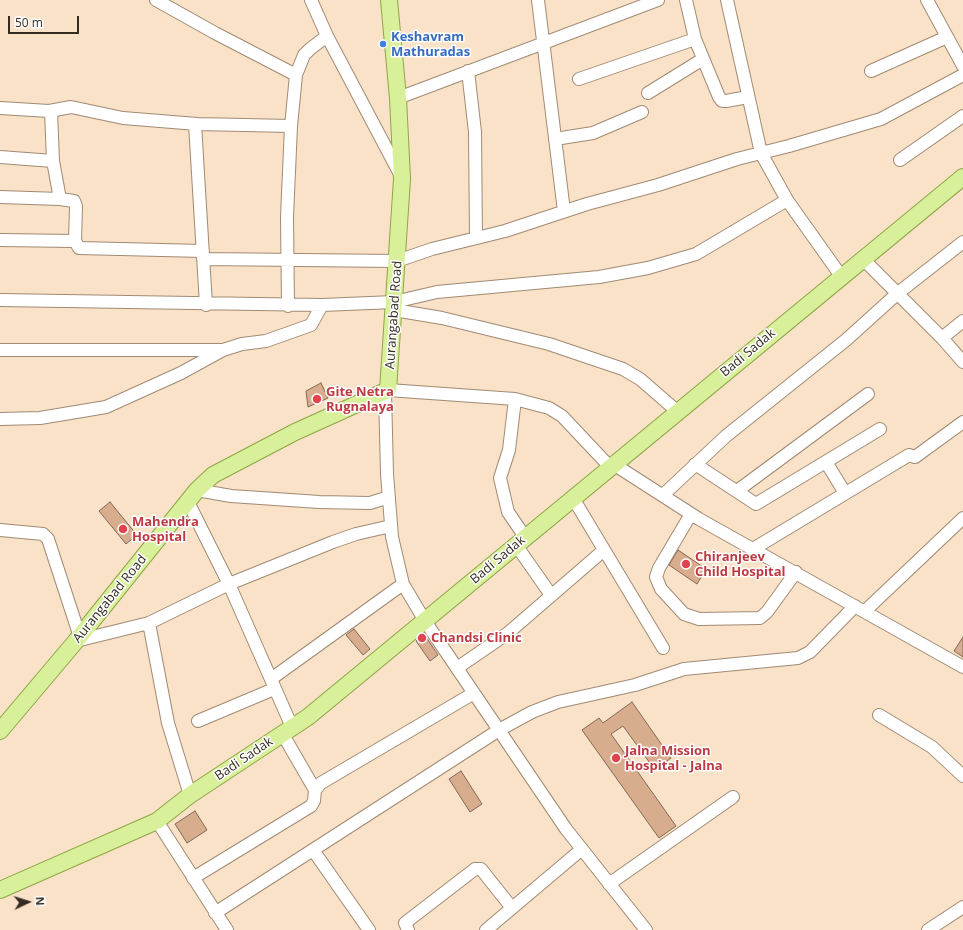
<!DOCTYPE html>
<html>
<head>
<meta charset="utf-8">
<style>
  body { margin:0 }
  #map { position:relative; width:963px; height:930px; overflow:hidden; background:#f9e2c8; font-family:"Open Sans",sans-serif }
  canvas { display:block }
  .north { position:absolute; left:8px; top:882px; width:40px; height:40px; -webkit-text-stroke:3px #fff; paint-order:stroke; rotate:86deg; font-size:11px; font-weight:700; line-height:16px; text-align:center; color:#342b21 }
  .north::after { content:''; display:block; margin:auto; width:14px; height:18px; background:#342b21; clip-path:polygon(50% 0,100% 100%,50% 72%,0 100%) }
  .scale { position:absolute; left:8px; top:16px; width:71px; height:18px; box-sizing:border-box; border:2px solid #342b21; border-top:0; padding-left:5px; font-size:12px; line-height:14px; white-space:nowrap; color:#342b21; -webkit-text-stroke:3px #fff; paint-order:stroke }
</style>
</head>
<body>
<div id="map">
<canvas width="963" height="930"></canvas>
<div class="north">N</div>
<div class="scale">50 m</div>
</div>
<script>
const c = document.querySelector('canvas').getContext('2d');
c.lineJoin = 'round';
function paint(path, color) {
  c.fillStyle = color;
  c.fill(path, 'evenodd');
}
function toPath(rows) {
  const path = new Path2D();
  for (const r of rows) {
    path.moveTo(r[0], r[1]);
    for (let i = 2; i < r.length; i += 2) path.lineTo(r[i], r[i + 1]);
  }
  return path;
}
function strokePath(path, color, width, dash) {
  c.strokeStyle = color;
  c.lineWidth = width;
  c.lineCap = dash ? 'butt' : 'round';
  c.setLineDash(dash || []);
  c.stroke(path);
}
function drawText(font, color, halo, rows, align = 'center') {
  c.font = font + ' "Open Sans",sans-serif';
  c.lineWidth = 3;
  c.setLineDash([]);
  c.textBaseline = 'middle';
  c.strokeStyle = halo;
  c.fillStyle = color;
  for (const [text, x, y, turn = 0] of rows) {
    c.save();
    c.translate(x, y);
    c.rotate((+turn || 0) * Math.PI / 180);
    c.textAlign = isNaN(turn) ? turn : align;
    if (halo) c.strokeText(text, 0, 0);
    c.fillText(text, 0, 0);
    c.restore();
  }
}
const building = toPath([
  [321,383,328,398,308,407,306,391,321,383],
  [110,502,137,535,126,544,99,511,110,502],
  [678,550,706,569,697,584,669,565,678,550],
  [354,629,370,649,363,655,346,635,354,629],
  [424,634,438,655,430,661,416,641,424,634],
  [963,637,963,657,954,651,963,637],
  [632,702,671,758,655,770,623,726,611,734,676,826,659,838,582,730,599,718,603,723,632,702],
  [461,771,482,804,470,812,449,779,461,771],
  [195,811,207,830,187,843,175,824,195,811]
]);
const minor = toPath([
  [156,0,215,33,296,75],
  [311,0,327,36],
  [538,0,564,211],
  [686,0,695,39,719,97,722,101,726,101,748,97],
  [727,0,761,153,787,200,841,276],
  [927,0,963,66],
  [468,71,475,132,476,238],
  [871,71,947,37],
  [579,79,695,39],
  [648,93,703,59],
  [398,98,658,0],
  [0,108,49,111,71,107,123,118,197,124,291,126],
  [51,111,53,161,60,199],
  [195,124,206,305],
  [555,139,593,133,642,112],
  [0,157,53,161],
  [900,160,963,116],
  [0,197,60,199,74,201,76,206,75,241,79,248,203,251],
  [0,240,75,241],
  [203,259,397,261,432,249,505,231,587,204,658,185,737,159,789,146,881,119,963,75],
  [863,259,942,338,963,362],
  [0,300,322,305,394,302,437,292,599,277,648,268,696,254,787,200],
  [288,306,287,217,291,126,296,75,304,55,310,49,327,36,401,176],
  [394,310,442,318,549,344,623,369,640,379,678,412],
  [942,338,963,321],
  [0,350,222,350],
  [388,390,515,399,549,408,562,416,611,468],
  [385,392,387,474,392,537,403,584,425,621,566,829,646,930],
  [515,399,509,450,500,478,508,512,525,537],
  [0,419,40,418,106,407,181,373,223,350,242,344,266,341,311,325,322,305],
  [826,462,845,493],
  [695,464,756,504,880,429],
  [615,465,699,519,963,667],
  [197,490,231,496,319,502,370,503,389,497],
  [737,491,868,394],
  [663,495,726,436,846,340,898,293,963,242],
  [573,498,663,648],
  [188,502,229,584,292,727],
  [691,514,659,568,656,577,661,589,684,614,699,619,760,618,767,612,796,572],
  [0,530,43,534,48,539,80,637],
  [516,545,551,595],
  [753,549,909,455,915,457,963,422],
  [865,611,963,518],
  [149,623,168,723,190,795],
  [76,641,149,623,229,584,333,542,356,534,391,526],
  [457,668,508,633,604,550],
  [271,679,403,584],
  [879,715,932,747,963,776],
  [198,721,274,689],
  [282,733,315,790],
  [157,821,227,930],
  [313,850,369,930],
  [193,878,311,806,314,801,315,790,321,783,474,693],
  [609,884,733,797],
  [215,913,499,730,532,712,558,702,635,685,684,669,798,658,810,652,855,606],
  [408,930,405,923,475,869,481,869,512,908],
  [486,930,582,849],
  [928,930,963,907]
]);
const major = toPath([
  [0,731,76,641,197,490,213,475,295,432,388,390,402,179,398,98,389,0],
  [0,890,157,821,190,795,308,717,963,177]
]);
const markers = [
  [383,44,4,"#3f7fe0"],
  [317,399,5,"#e0444e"],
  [123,529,5,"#e0444e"],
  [686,564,5,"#e0444e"],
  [422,638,5,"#e0444e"],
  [616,758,5,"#e0444e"]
];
const shopNames = [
  ["Keshavram",391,37],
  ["Mathuradas",391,52]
];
const streetNames = [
  ["Aurangabad Road",394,315,-86],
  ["Badi Sadak",748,353,-40],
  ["Badi Sadak",498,560,-40],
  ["Aurangabad Road",110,599,-51],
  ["Badi Sadak",244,759,-34]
];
const healthNames = [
  ["Gite Netra",326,392],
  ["Rugnalaya",326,407],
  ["Mahendra",132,522],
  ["Hospital",132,537],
  ["Chiranjeev",695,557],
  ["Child Hospital",695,572],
  ["Chandsi Clinic",431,638],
  ["Jalna Mission",625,751],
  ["Hospital - Jalna",625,766]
];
paint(building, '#d8ad8e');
strokePath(building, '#816856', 1);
strokePath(minor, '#a08a73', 14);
strokePath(major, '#8ea545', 18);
strokePath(minor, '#fff', 12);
strokePath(major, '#d9f09b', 16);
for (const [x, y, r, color] of markers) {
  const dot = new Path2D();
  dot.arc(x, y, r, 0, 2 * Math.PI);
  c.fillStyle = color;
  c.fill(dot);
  strokePath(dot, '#fff', 1.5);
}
drawText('bold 13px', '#366cbe', '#fff', shopNames, 'left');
drawText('13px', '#342b21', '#fff', streetNames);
drawText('bold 13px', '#be3a42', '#fff', healthNames, 'left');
</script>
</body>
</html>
